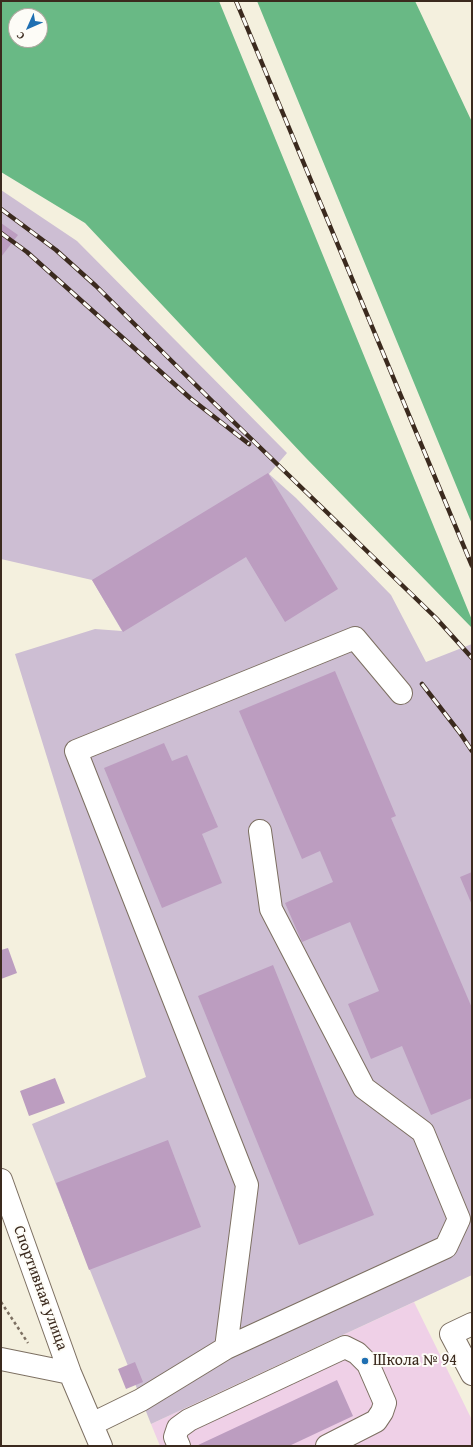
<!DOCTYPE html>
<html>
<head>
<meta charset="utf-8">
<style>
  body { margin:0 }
  #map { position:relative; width:473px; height:1447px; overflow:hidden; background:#f4f0de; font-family:"Gentium Book Plus",serif }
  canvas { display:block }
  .frame { position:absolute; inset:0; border:2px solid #3b2a1e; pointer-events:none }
  .north { position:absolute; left:8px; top:8px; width:40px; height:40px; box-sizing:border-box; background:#fdfcf7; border:1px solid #afa8a0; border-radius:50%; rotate:225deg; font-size:11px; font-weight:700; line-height:16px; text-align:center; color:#3b2a1e }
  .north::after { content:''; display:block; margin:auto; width:14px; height:18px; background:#1f6fb2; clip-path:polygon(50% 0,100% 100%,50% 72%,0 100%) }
</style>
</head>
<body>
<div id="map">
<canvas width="473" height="1447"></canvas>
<div class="frame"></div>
<div class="north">С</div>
</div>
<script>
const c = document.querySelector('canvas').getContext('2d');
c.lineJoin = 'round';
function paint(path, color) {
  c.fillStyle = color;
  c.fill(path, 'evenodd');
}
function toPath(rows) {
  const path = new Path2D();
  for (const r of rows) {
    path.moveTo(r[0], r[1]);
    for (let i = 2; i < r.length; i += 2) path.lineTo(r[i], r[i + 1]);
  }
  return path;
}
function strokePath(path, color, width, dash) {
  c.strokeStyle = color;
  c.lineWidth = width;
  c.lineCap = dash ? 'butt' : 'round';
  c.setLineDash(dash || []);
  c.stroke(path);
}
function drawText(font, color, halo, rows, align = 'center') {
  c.font = font + ' "Gentium Book Plus",serif';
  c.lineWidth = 4;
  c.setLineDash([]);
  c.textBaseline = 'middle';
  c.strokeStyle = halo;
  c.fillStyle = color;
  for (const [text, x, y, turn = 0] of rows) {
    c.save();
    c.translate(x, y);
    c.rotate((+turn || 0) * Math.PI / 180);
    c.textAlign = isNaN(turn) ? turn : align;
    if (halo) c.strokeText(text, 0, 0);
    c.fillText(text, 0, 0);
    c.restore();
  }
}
const built = toPath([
  [414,1302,472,1420,472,1446,160,1446,151,1424]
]);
const industrial = toPath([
  [1,190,77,241,287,453,269,474,296,498,391,595,426,662,472,644,472,1275,151,1424,32,1124,146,1077,15,654,95,629,122,631,92,580,1,559]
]);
const forest = toPath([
  [1,1,219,1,472,620,472,628,306,458,85,223,1,172],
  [16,16,40,16,40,40,16,40],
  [257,1,415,1,472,122,472,524]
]);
const building = toPath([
  [1,223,18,235,1,257],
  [268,473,338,589,285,622,246,557,123,632,92,580],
  [335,671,396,816,391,818,472,1008,472,1098,431,1115,402,1046,371,1059,348,1004,379,991,350,922,302,942,285,903,333,882,320,851,302,859,239,711],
  [164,743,172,761,187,755,218,827,202,834,222,883,162,908,104,768],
  [472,872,472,905,460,877],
  [8,948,17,973,1,979,1,950],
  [273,965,374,1215,299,1245,198,996],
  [55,1078,65,1103,29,1116,20,1091],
  [168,1140,201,1227,89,1270,56,1183],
  [135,1362,143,1382,126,1389,118,1369],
  [337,1380,353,1416,289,1446,196,1446]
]);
const path = toPath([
  [1,1302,28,1343]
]);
const minor = toPath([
  [1,1180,70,1373,101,1446],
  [472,1324,451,1334,472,1374],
  [226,1348,247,1185,76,751,355,638,401,693],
  [1,1359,70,1373],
  [92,1424,141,1400,226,1348,446,1247,459,1219,423,1132,364,1088,271,909,260,831],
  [179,1446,175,1437,178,1428,189,1420,345,1347,357,1353,368,1364,385,1403,382,1412,376,1421,327,1446]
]);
const rail = toPath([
  [236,1,472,566],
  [1,209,56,250,96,286,210,399,436,618,472,658],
  [1,233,27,252,190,398,249,444],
  [422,684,460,733,472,751]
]);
const markers = [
  [365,1361,4,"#1f6fb2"]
];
const streetNames = [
  ["Спортивная улица",40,1288,70]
];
const poiNames = [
  ["Школа № 94",373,1361]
];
paint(built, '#efd0e7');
paint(industrial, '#cdbed3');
paint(forest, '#69b985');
paint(building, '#bc9dc0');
strokePath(minor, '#7c6f61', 24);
strokePath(path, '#7c6f61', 2.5, [3, 3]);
strokePath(minor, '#fff', 22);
strokePath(rail, '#3b2a1e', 4.5);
strokePath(rail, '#fdfcf7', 3, [9]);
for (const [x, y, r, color] of markers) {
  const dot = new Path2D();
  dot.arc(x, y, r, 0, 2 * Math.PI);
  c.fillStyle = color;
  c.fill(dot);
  strokePath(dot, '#fdfcf7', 1.5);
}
drawText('16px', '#3b2a1e', '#fdfcf7', streetNames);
drawText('16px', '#3b2a1e', '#fdfcf7', poiNames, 'left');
</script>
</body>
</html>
